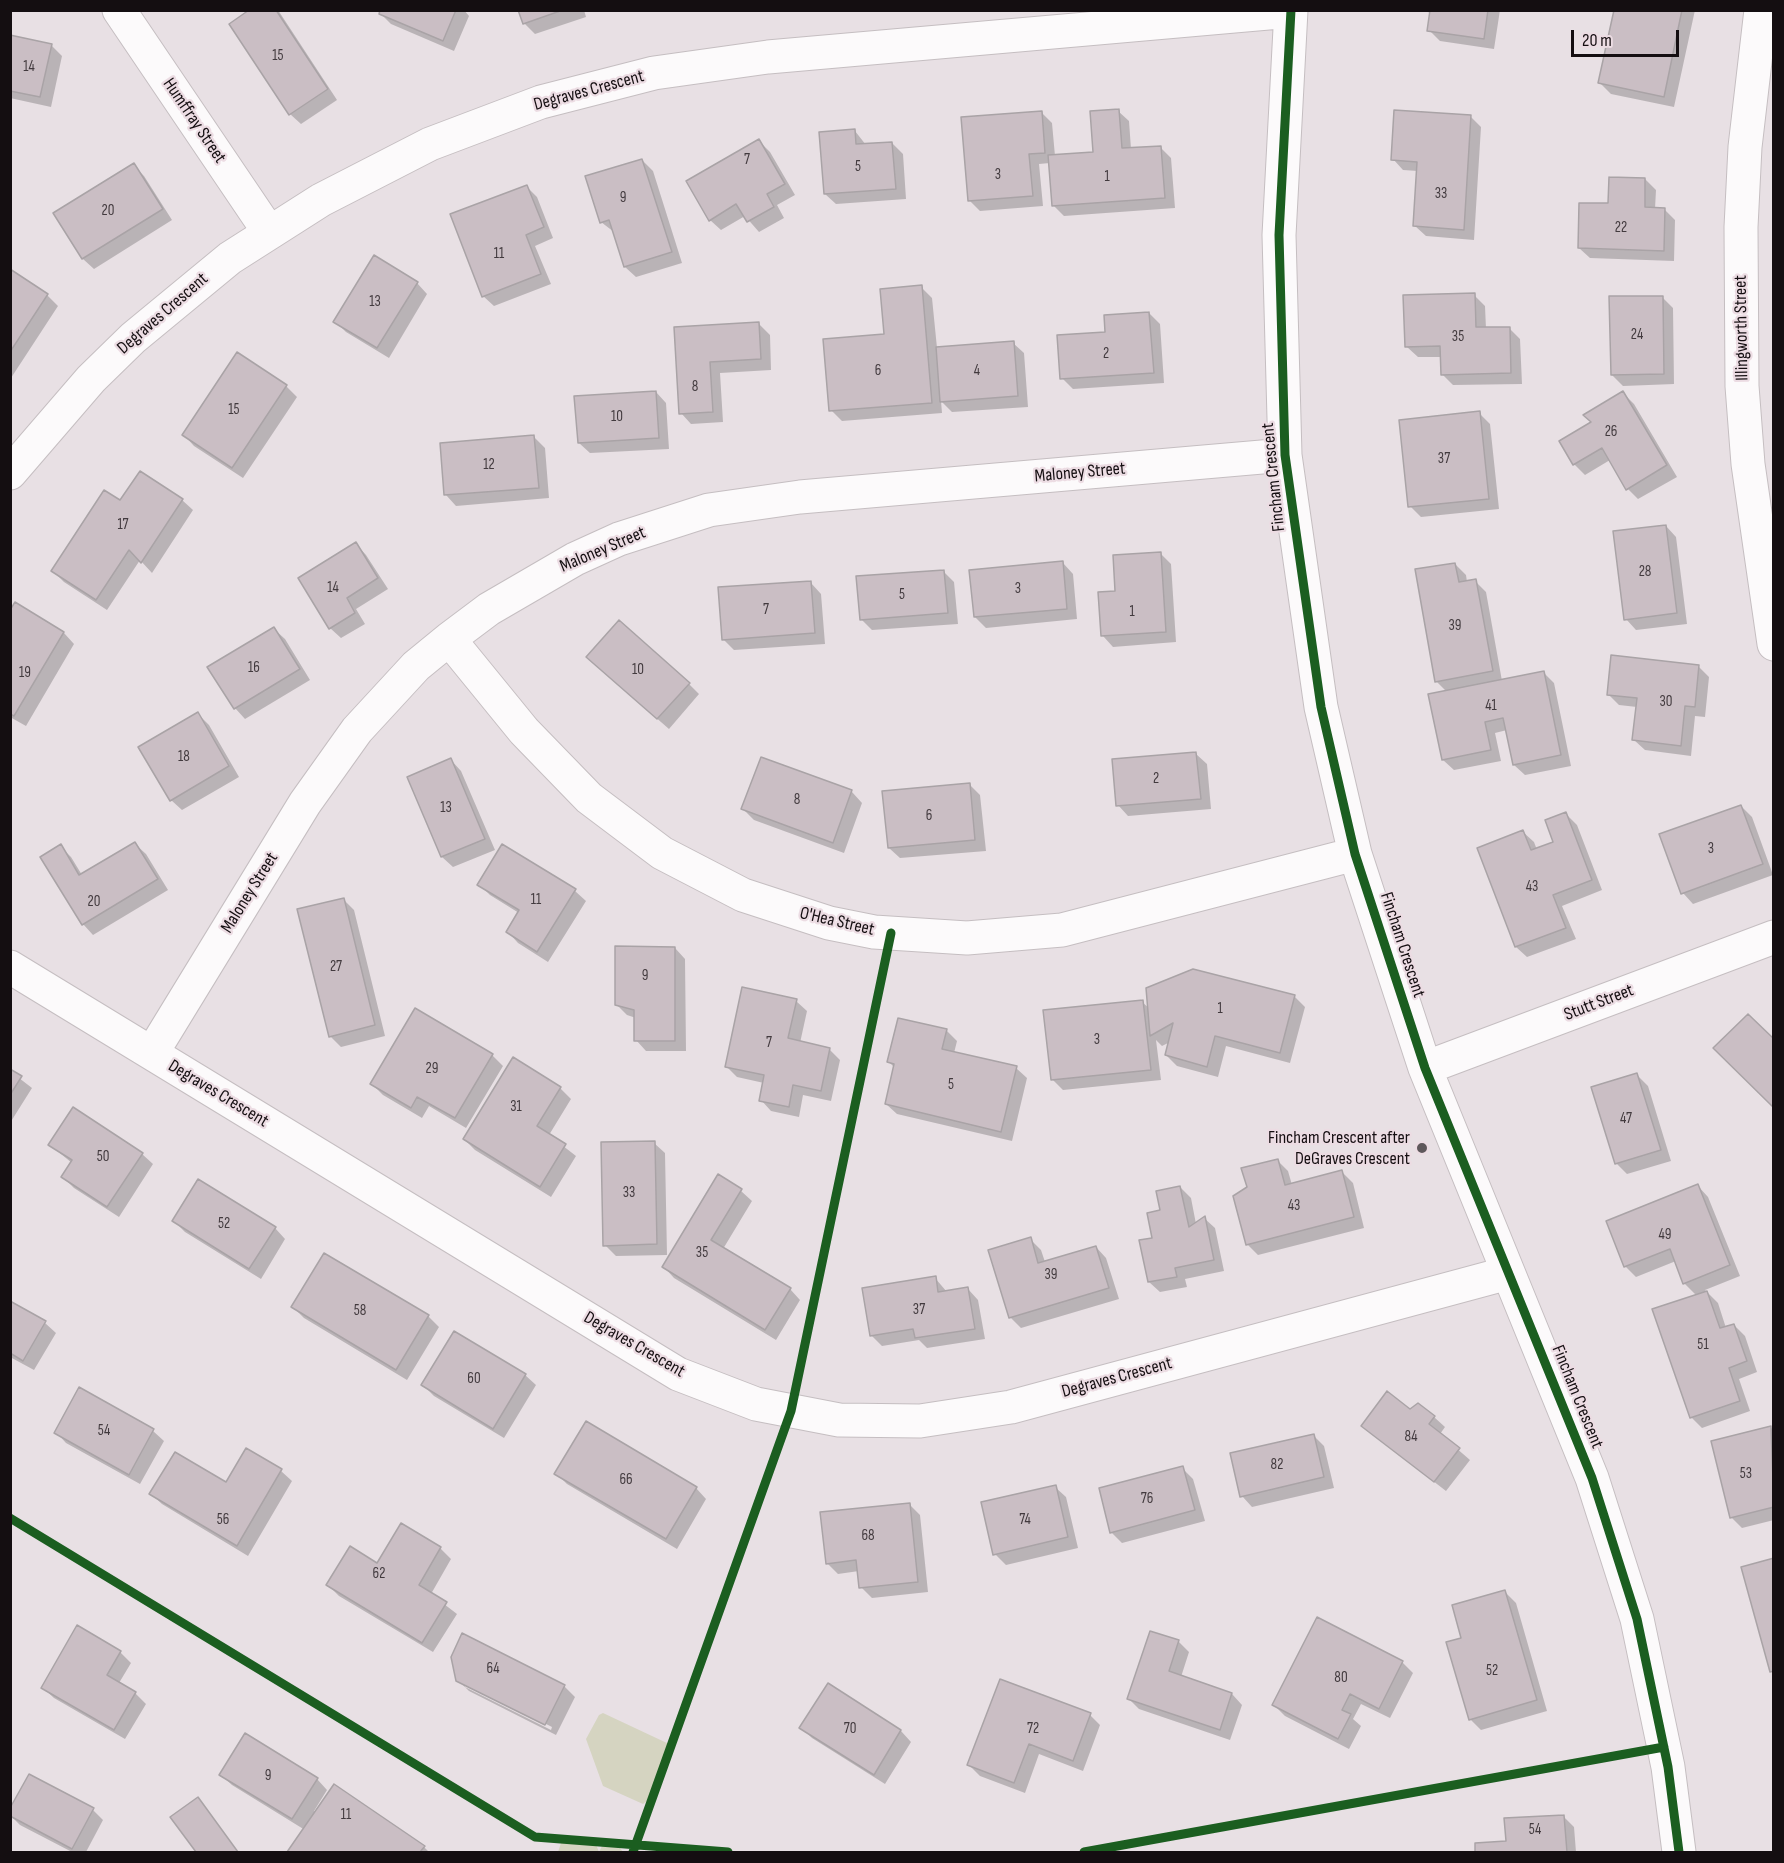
<!DOCTYPE html>
<html>
<head>
<meta charset="utf-8">
<style>
  body { margin:0 }
  #map { position:relative; width:1784px; height:1863px; overflow:hidden; background:#e8e0e4; font-family:"Sofia Sans Condensed",sans-serif }
  canvas { display:block }
  .frame { position:absolute; inset:0; border:12px solid #140e11; pointer-events:none }
  .scale { position:absolute; left:1571px; top:30px; width:108px; height:27px; box-sizing:border-box; border:3px solid #140e11; border-top:0; padding-left:8px; font-size:18px; line-height:21px; white-space:nowrap; color:#140e11; -webkit-text-stroke:4px #ecdce3; paint-order:stroke }
</style>
</head>
<body>
<div id="map">
<canvas width="1784" height="1863"></canvas>
<div class="frame"></div>
<div class="scale">20 m</div>
</div>
<script>
const c = document.querySelector('canvas').getContext('2d');
c.lineJoin = 'round';
function paint(path, color) {
  c.fillStyle = color;
  c.fill(path, 'evenodd');
}
function toPath(rows) {
  const path = new Path2D();
  for (const r of rows) {
    path.moveTo(r[0], r[1]);
    for (let i = 2; i < r.length; i += 2) path.lineTo(r[i], r[i + 1]);
  }
  return path;
}
function strokePath(path, color, width, dash) {
  c.strokeStyle = color;
  c.lineWidth = width;
  c.lineCap = dash ? 'butt' : 'round';
  c.setLineDash(dash || []);
  c.stroke(path);
}
function drawText(font, color, halo, rows, align = 'center') {
  c.font = font + ' "Sofia Sans Condensed",sans-serif';
  c.lineWidth = 4.5;
  c.setLineDash([]);
  c.textBaseline = 'middle';
  c.strokeStyle = halo;
  c.fillStyle = color;
  for (const [text, x, y, turn = 0] of rows) {
    c.save();
    c.translate(x, y);
    c.rotate((+turn || 0) * Math.PI / 180);
    c.textAlign = isNaN(turn) ? turn : align;
    if (halo) c.strokeText(text, 0, 0);
    c.fillText(text, 0, 0);
    c.restore();
  }
}
const green = toPath([
  [603,1713,669,1744,647,1801,643,1804,603,1786,586,1739,599,1715],
  [567,1839,595,1842,599,1852,603,1844,610,1844,620,1848,623,1852,558,1852,561,1843]
]);
const shadow = toPath([
  [252,10,278,10,337,100,301,124,290,114],
  [382,10,464,10,469,16,454,51,391,24,380,13],
  [520,10,584,10,586,17,535,34,524,23],
  [1418,10,1500,10,1494,49,1440,41,1429,30,1432,13],
  [1616,10,1695,10,1674,107,1611,94,1600,83],
  [10,36,52,46,62,56,51,107,10,98],
  [1118,111,1129,121,1131,149,1160,147,1171,158,1175,208,1064,216,1054,206,1050,163,1039,164,1043,206,980,211,969,200,1041,112,1052,123,1055,156,1095,153],
  [1470,116,1481,127,1474,240,1426,236,1415,226,1418,171,1403,170,1393,159],
  [855,131,866,145,892,143,903,154,906,199,836,204,825,194],
  [759,141,770,152,795,195,777,205,784,218,759,232,745,216,721,230,710,220],
  [642,160,653,171,682,263,636,277,625,267,614,232,601,222],
  [133,165,144,176,172,220,94,269,83,259,55,213],
  [1645,179,1656,190,1655,209,1664,209,1675,220,1674,261,1590,258,1579,248,1610,205],
  [526,186,537,197,553,238,535,246,551,284,494,306,483,296],
  [10,271,47,295,58,306,11,378],
  [417,283,427,294,389,358,346,332,335,321],
  [921,287,932,298,937,348,1013,343,1024,353,1028,407,952,412,941,401,942,413,842,421,831,410],
  [1474,295,1485,306,1486,329,1509,328,1520,339,1522,384,1453,385,1443,375,1442,357,1418,357,1407,347],
  [1662,297,1673,308,1674,384,1623,386,1612,375],
  [1149,313,1160,324,1164,383,1073,389,1062,378,1107,333],
  [759,324,770,335,771,370,720,373,723,422,691,424,681,413,676,328],
  [286,386,297,397,243,478,194,446,184,435],
  [656,392,666,403,669,449,590,453,579,443],
  [1623,393,1634,404,1677,477,1638,499,1628,489,1610,460,1585,475,1574,464,1593,423],
  [1479,413,1490,424,1499,509,1421,517,1410,506],
  [534,437,545,448,549,498,456,506,446,495],
  [182,500,193,510,152,573,140,560,107,610,64,582,53,571,121,502],
  [1666,526,1676,537,1687,624,1636,630,1626,619],
  [356,544,366,555,388,589,356,609,365,624,341,638,330,628],
  [1160,553,1171,564,1176,642,1113,647,1103,636,1117,593],
  [1063,563,1073,574,1077,619,986,628,975,617],
  [1455,564,1466,575,1467,582,1475,581,1486,592,1502,681,1543,672,1554,683,1571,766,1525,775,1514,765,1507,730,1495,733,1501,761,1454,770,1443,760,1447,692,1436,681],
  [943,571,954,582,958,624,872,630,861,619],
  [811,583,821,594,825,644,734,650,723,639],
  [15,604,64,633,74,644,26,726,10,717,10,613],
  [274,629,285,639,310,680,245,719,235,708],
  [1698,666,1709,677,1705,717,1695,716,1691,756,1645,750,1634,740,1637,707,1619,705,1608,694],
  [599,668,689,684,699,694,669,729],
  [198,714,209,725,239,777,182,810,171,800],
  [1196,754,1207,764,1211,809,1128,816,1118,805],
  [762,759,852,792,862,803,844,853,754,820,743,809],
  [451,760,461,771,495,850,453,867,442,857,409,778],
  [969,784,980,795,986,851,900,858,889,848],
  [1741,806,1752,817,1773,875,1693,904,1683,893],
  [1566,814,1577,825,1602,890,1562,906,1576,939,1527,957,1516,947,1523,832,1534,842,1537,850,1555,843],
  [135,844,146,854,168,890,93,935,83,924,60,846,71,857,82,875],
  [503,846,575,891,586,901,548,962,518,943,508,932,519,913,490,895,479,884],
  [343,899,354,910,385,1036,341,1047,330,1036],
  [675,948,685,959,686,1051,646,1051,636,1040,636,1018,627,1015,616,1004],
  [1294,996,1305,1007,1290,1063,1226,1046,1218,1077,1177,1066,1166,1055,1170,1042,1162,1046,1156,1040,1161,1080,1063,1090,1052,1079,1142,1002,1150,1009],
  [796,1001,807,1011,800,1043,829,1049,840,1060,831,1101,803,1095,799,1117,771,1111,761,1100,764,1083,737,1077,726,1066],
  [946,1030,957,1041,954,1053,1016,1068,1027,1078,1012,1141,897,1114,886,1104,895,1068,889,1062],
  [492,1055,503,1066,466,1128,429,1106,422,1118,383,1095,372,1084],
  [10,1071,32,1088,10,1123],
  [1637,1075,1648,1086,1671,1161,1627,1174,1616,1163],
  [560,1088,571,1099,549,1135,576,1156,551,1197,475,1150,464,1139],
  [654,1143,665,1153,667,1255,616,1256,605,1245],
  [50,1145,142,1154,153,1164,119,1217,74,1188,63,1177,72,1163],
  [1278,1161,1288,1171,1292,1185,1342,1172,1353,1183,1364,1228,1258,1255,1247,1244,1248,1188],
  [718,1177,741,1191,752,1201,723,1249,790,1289,800,1300,776,1340,674,1278,664,1267],
  [1698,1186,1708,1197,1740,1276,1705,1290,1718,1303,1726,1328,1734,1325,1745,1336,1757,1372,1739,1379,1750,1411,1702,1428,1691,1417,1697,1296,1684,1283,1676,1261,1636,1277,1625,1266],
  [1180,1187,1191,1198,1196,1224,1204,1218,1215,1228,1224,1271,1185,1279,1187,1287,1160,1292,1149,1282,1162,1211],
  [174,1221,275,1228,285,1239,261,1279,185,1232],
  [1030,1239,1041,1250,1045,1262,1096,1247,1106,1258,1119,1299,1021,1328,1010,1317],
  [324,1255,428,1316,439,1327,407,1380,304,1318,293,1307],
  [935,1278,947,1292,968,1289,978,1300,985,1339,927,1348,919,1340,882,1346,871,1335],
  [10,1303,45,1323,56,1333,34,1370,10,1357],
  [525,1375,536,1385,504,1438,434,1396,423,1385],
  [80,1389,153,1431,164,1441,140,1484,66,1443,56,1432],
  [1410,1411,1434,1417,1445,1427,1440,1434,1470,1460,1446,1491,1362,1426],
  [1771,1428,1774,1430,1774,1520,1742,1528,1731,1517],
  [1313,1435,1324,1446,1334,1488,1252,1507,1242,1496],
  [246,1450,281,1471,292,1481,248,1556,162,1504,151,1494,226,1484],
  [1182,1468,1193,1479,1205,1521,1122,1543,1111,1532],
  [556,1473,696,1488,706,1499,677,1549,567,1484],
  [1055,1487,1066,1497,1078,1548,1006,1565,995,1554],
  [909,1504,920,1515,928,1592,872,1598,861,1587,859,1571,838,1574,827,1563],
  [401,1525,441,1549,451,1559,431,1594,457,1614,433,1652,339,1596,328,1585,378,1565],
  [1505,1592,1516,1603,1547,1711,1481,1730,1470,1719,1463,1639],
  [1318,1619,1402,1662,1413,1673,1390,1718,1361,1704,1353,1719,1361,1726,1349,1749,1285,1716,1274,1705],
  [1151,1632,1179,1642,1189,1652,1181,1677,1232,1694,1242,1705,1230,1740,1139,1709,1129,1699],
  [120,1652,131,1663,119,1683,135,1693,146,1704,125,1739,54,1698,43,1688],
  [458,1680,564,1686,575,1697,556,1735,469,1691],
  [465,1683,552,1727,551,1730,465,1687],
  [828,1685,901,1731,911,1742,885,1784,812,1738,801,1727],
  [1090,1715,1100,1725,1083,1771,1039,1754,1025,1793,980,1776,969,1765],
  [221,1775,317,1779,327,1790,314,1811,424,1847,429,1852,289,1852,305,1830,232,1785],
  [202,1804,237,1852,198,1852,172,1817],
  [93,1810,103,1820,86,1852,72,1852,20,1825,10,1815],
  [1563,1816,1574,1827,1576,1852,1477,1852,1476,1844,1507,1842]
]);
const building = toPath([
  [249,10,276,10,328,89,289,115,229,24,249,10],
  [380,10,456,10,443,41,379,14,380,10],
  [518,10,563,10,523,24,518,10],
  [1430,10,1488,10,1484,39,1427,31,1430,10],
  [1614,10,1682,10,1664,97,1598,83,1614,10],
  [10,35,52,44,40,97,10,91,10,35],
  [1119,109,1122,148,1161,146,1165,198,1052,206,1048,155,1093,152,1090,111,1119,109],
  [1394,110,1471,115,1464,230,1413,226,1417,162,1391,160,1394,110],
  [1042,111,1045,153,1029,154,1033,196,968,201,961,117,1042,111],
  [855,129,856,144,892,142,896,189,824,194,819,132,855,129],
  [759,139,785,184,767,194,774,207,747,222,736,204,709,221,686,181,759,139],
  [642,159,672,252,624,267,609,220,600,223,585,176,642,159],
  [134,163,163,209,82,259,53,213,134,163],
  [1609,177,1645,178,1645,207,1665,208,1664,251,1578,248,1579,203,1608,203,1609,177],
  [527,185,544,227,526,235,541,274,482,297,450,214,527,185],
  [374,255,418,282,377,348,333,322,374,255],
  [10,269,48,294,10,352,10,269],
  [922,285,932,403,829,411,823,339,884,334,880,289,922,285],
  [1475,293,1476,327,1510,327,1511,373,1441,375,1440,346,1405,347,1403,295,1475,293],
  [1609,296,1663,296,1664,374,1611,375,1609,296],
  [1149,312,1154,373,1060,379,1057,335,1105,332,1104,315,1149,312],
  [759,322,761,359,710,362,713,412,679,414,674,327,759,322],
  [1014,341,1018,396,940,402,936,347,1014,341],
  [237,352,287,385,232,468,182,435,237,352],
  [656,391,659,438,578,443,574,396,656,391],
  [1623,391,1667,465,1626,490,1602,448,1573,465,1559,441,1591,422,1583,415,1623,391],
  [1480,411,1489,499,1408,507,1399,420,1480,411],
  [534,435,539,488,444,495,440,443,534,435],
  [140,471,183,499,141,563,129,550,96,600,51,571,104,490,120,500,140,471],
  [1666,525,1677,613,1624,620,1613,531,1666,525],
  [356,542,378,578,347,598,355,613,329,629,298,578,356,542],
  [1161,552,1166,632,1101,636,1098,592,1115,591,1113,555,1161,552],
  [1063,561,1067,609,974,617,969,570,1063,561],
  [1455,563,1459,582,1476,579,1493,671,1435,682,1415,569,1455,563],
  [944,570,948,613,860,620,856,576,944,570],
  [811,581,815,633,722,640,718,587,811,581],
  [15,602,64,632,14,716,10,714,10,610,15,602],
  [619,620,690,683,657,719,586,657,619,620],
  [274,627,300,669,234,709,207,667,274,627],
  [1611,655,1699,665,1695,707,1685,706,1681,746,1632,740,1637,698,1607,695,1611,655],
  [1544,671,1561,755,1513,765,1503,718,1485,722,1491,750,1442,760,1428,694,1544,671],
  [198,712,229,766,170,801,138,747,198,712],
  [1196,752,1201,799,1116,806,1112,759,1196,752],
  [761,757,852,790,833,843,741,809,761,757],
  [451,758,485,839,441,857,407,777,451,758],
  [970,783,975,840,888,848,882,791,970,783],
  [1741,805,1763,864,1681,894,1659,834,1741,805],
  [1566,812,1592,880,1553,895,1566,928,1515,947,1477,848,1523,830,1531,850,1553,842,1545,820,1566,812],
  [135,842,158,879,82,925,40,857,61,844,79,875,135,842],
  [502,844,576,889,537,952,506,932,519,910,477,885,502,844],
  [344,898,375,1025,329,1037,297,909,344,898],
  [615,946,675,947,675,1041,634,1041,634,1010,615,1005,615,946],
  [1193,969,1295,995,1280,1053,1215,1036,1207,1067,1165,1055,1173,1023,1150,1036,1146,988,1193,969],
  [742,987,797,999,788,1038,830,1048,821,1091,793,1085,789,1107,759,1101,764,1075,725,1067,742,987],
  [1143,1000,1151,1070,1051,1080,1043,1010,1143,1000],
  [415,1008,493,1054,455,1118,417,1097,411,1108,370,1084,415,1008],
  [1748,1014,1774,1039,1774,1108,1713,1048,1748,1014],
  [898,1018,947,1029,942,1049,1017,1066,1001,1132,885,1104,894,1064,887,1062,898,1018],
  [513,1057,561,1087,537,1126,566,1144,540,1187,463,1139,513,1057],
  [10,1069,22,1076,10,1095,10,1069],
  [1637,1073,1661,1150,1615,1164,1591,1087,1637,1073],
  [73,1107,143,1153,107,1207,61,1177,72,1160,48,1145,73,1107],
  [655,1141,657,1244,603,1246,601,1142,655,1141],
  [1278,1159,1285,1185,1342,1170,1354,1217,1246,1245,1233,1196,1247,1187,1241,1168,1278,1159],
  [718,1174,742,1189,711,1240,791,1288,765,1330,662,1267,718,1174],
  [198,1179,276,1227,249,1269,172,1221,198,1179],
  [1698,1184,1730,1265,1683,1284,1670,1249,1624,1267,1606,1221,1698,1184],
  [1180,1186,1189,1227,1205,1216,1214,1260,1175,1268,1177,1277,1148,1282,1139,1240,1152,1238,1147,1213,1160,1210,1156,1191,1180,1186],
  [1031,1237,1038,1263,1096,1246,1109,1288,1009,1318,988,1250,1031,1237],
  [324,1253,429,1315,396,1370,291,1307,324,1253],
  [936,1276,938,1292,968,1287,975,1329,915,1338,913,1329,870,1336,862,1288,936,1276],
  [1707,1291,1720,1328,1734,1324,1747,1361,1729,1368,1740,1401,1690,1418,1652,1309,1707,1291],
  [10,1301,46,1321,23,1361,10,1353,10,1301],
  [454,1331,526,1374,493,1429,421,1385,454,1331],
  [79,1387,154,1429,129,1475,54,1433,79,1387],
  [1387,1391,1410,1409,1418,1403,1435,1416,1429,1424,1460,1448,1434,1482,1361,1426,1387,1391],
  [586,1421,697,1487,666,1539,554,1474,586,1421],
  [1771,1426,1774,1507,1730,1518,1711,1441,1771,1426],
  [1314,1434,1324,1477,1240,1497,1230,1453,1314,1434],
  [246,1448,282,1469,237,1546,149,1494,175,1452,226,1482,246,1448],
  [1183,1466,1195,1510,1110,1533,1099,1488,1183,1466],
  [1056,1485,1068,1537,993,1555,981,1502,1056,1485],
  [910,1503,918,1582,859,1588,856,1560,826,1564,820,1512,910,1503],
  [401,1523,441,1547,419,1585,447,1602,422,1643,326,1585,350,1546,377,1563,401,1523],
  [1774,1558,1774,1671,1770,1672,1741,1567,1774,1558],
  [1505,1590,1537,1700,1469,1720,1446,1642,1461,1638,1452,1605,1505,1590],
  [1317,1617,1403,1661,1379,1709,1350,1694,1342,1710,1351,1714,1338,1739,1272,1705,1317,1617],
  [77,1625,121,1651,107,1675,136,1692,114,1730,41,1688,77,1625],
  [1150,1631,1179,1640,1169,1671,1232,1693,1220,1730,1127,1699,1150,1631],
  [462,1633,565,1685,545,1725,456,1681,451,1657,462,1633],
  [1000,1679,1091,1713,1073,1761,1029,1744,1014,1783,967,1765,1000,1679],
  [828,1683,901,1730,874,1775,799,1728,828,1683],
  [245,1733,318,1778,292,1819,219,1775,245,1733],
  [29,1774,94,1808,72,1849,10,1816,10,1808,29,1774],
  [334,1784,425,1846,420,1852,287,1852,334,1784],
  [198,1797,238,1852,196,1852,170,1817,198,1797],
  [1564,1815,1567,1852,1475,1852,1475,1843,1506,1841,1504,1818,1564,1815]
]);
const minor = toPath([
  [119,10,269,232],
  [1291,10,1279,235,1285,455,1321,707,1355,854,1425,1068,1592,1478,1637,1619,1668,1767,1679,1852],
  [1761,10,1745,147,1741,227,1742,386,1748,464,1774,644],
  [10,473,91,379,133,338,230,258,321,200,430,144,541,102,654,73,768,57,1291,11],
  [449,639,524,731,589,798,662,853,743,895,829,923,874,932,967,938,1062,930,1355,854],
  [10,967,678,1374,756,1404,839,1420,920,1421,1011,1407,1508,1273],
  [152,1053,305,803,357,730,416,666,449,639,489,609,575,559,619,539,709,510,800,497,1285,455],
  [1425,1068,1774,937]
]);
const cycleway = toPath([
  [1291,10,1279,235,1285,455,1321,707,1355,854,1425,1068,1592,1478,1637,1619,1668,1767,1679,1852],
  [10,1518,535,1837,728,1852],
  [633,1852,791,1411,891,933],
  [1084,1852,1664,1747]
]);
const markers = [
  [1422,1148,6,"#5e585b"]
];
const numberNames = [
  ["15",278,56],
  ["14",29,67],
  ["7",747,160],
  ["5",858,167],
  ["3",998,175],
  ["1",1107,177],
  ["33",1441,194],
  ["9",623,198],
  ["20",108,211],
  ["22",1621,228],
  ["11",499,254],
  ["13",375,302],
  ["24",1637,335],
  ["35",1458,337],
  ["2",1106,354],
  ["6",878,371],
  ["4",977,371],
  ["8",695,387],
  ["15",234,410],
  ["10",617,417],
  ["26",1611,432],
  ["37",1444,459],
  ["12",489,465],
  ["17",123,525],
  ["28",1645,572],
  ["14",333,588],
  ["3",1018,589],
  ["5",902,595],
  ["7",766,610],
  ["1",1132,612],
  ["39",1455,626],
  ["16",254,668],
  ["10",638,670],
  ["19",25,673],
  ["30",1666,702],
  ["41",1491,706],
  ["18",184,757],
  ["2",1156,779],
  ["8",797,800],
  ["13",446,808],
  ["6",929,816],
  ["3",1711,849],
  ["43",1532,887],
  ["11",536,900],
  ["20",94,902],
  ["27",336,967],
  ["9",645,976],
  ["1",1220,1009],
  ["3",1097,1040],
  ["7",769,1043],
  ["29",432,1069],
  ["5",951,1085],
  ["31",516,1107],
  ["47",1626,1119],
  ["50",103,1157],
  ["33",629,1193],
  ["43",1294,1206],
  ["52",224,1224],
  ["49",1665,1235],
  ["35",702,1253],
  ["39",1051,1275],
  ["37",919,1310],
  ["58",360,1311],
  ["51",1703,1345],
  ["60",474,1379],
  ["54",104,1431],
  ["84",1411,1437],
  ["82",1277,1465],
  ["53",1746,1474],
  ["66",626,1480],
  ["76",1147,1499],
  ["56",223,1520],
  ["74",1025,1520],
  ["68",868,1536],
  ["62",379,1574],
  ["64",493,1669],
  ["52",1492,1671],
  ["80",1341,1678],
  ["70",850,1729],
  ["72",1033,1729],
  ["9",268,1776],
  ["11",346,1815],
  ["54",1535,1830]
];
const streetNames = [
  ["Degraves Crescent",589,91,-15],
  ["Humffray Street",194,121,56],
  ["Degraves Crescent",163,314,-41],
  ["Illingworth Street",1742,328,-91],
  ["Maloney Street",1080,473,-5],
  ["Fincham Crescent",1274,477,-96],
  ["Maloney Street",603,550,-23],
  ["Maloney Street",250,893,-58],
  ["O'Hea Street",837,922,13],
  ["Fincham Crescent",1402,945,72],
  ["Stutt Street",1599,1003,-21],
  ["Degraves Crescent",218,1094,31],
  ["Degraves Crescent",634,1345,30],
  ["Degraves Crescent",1117,1378,-15],
  ["Fincham Crescent",1577,1397,68]
];
const poiNames = [
  ["Fincham Crescent after",1410,1138],
  ["DeGraves Crescent",1410,1159]
];
paint(green, '#d5d4c1');
paint(shadow, '#0003');
paint(building, '#cabec4');
strokePath(building, '#a9a3a6', 1.5);
strokePath(minor, '#c5bec1', 35);
strokePath(minor, '#fcfafb', 33);
strokePath(cycleway, '#1b5e20', 9);
for (const [x, y, r, color] of markers) {
  const dot = new Path2D();
  dot.arc(x, y, r, 0, 2 * Math.PI);
  c.fillStyle = color;
  c.fill(dot);
  strokePath(dot, '#ecdce3', 2);
}
drawText('15px', '#423a3e', null, numberNames);
drawText('18px', '#140e11', '#ecdce3', streetNames);
drawText('18px', '#140e11', '#ecdce3', poiNames, 'right');
</script>
</body>
</html>
